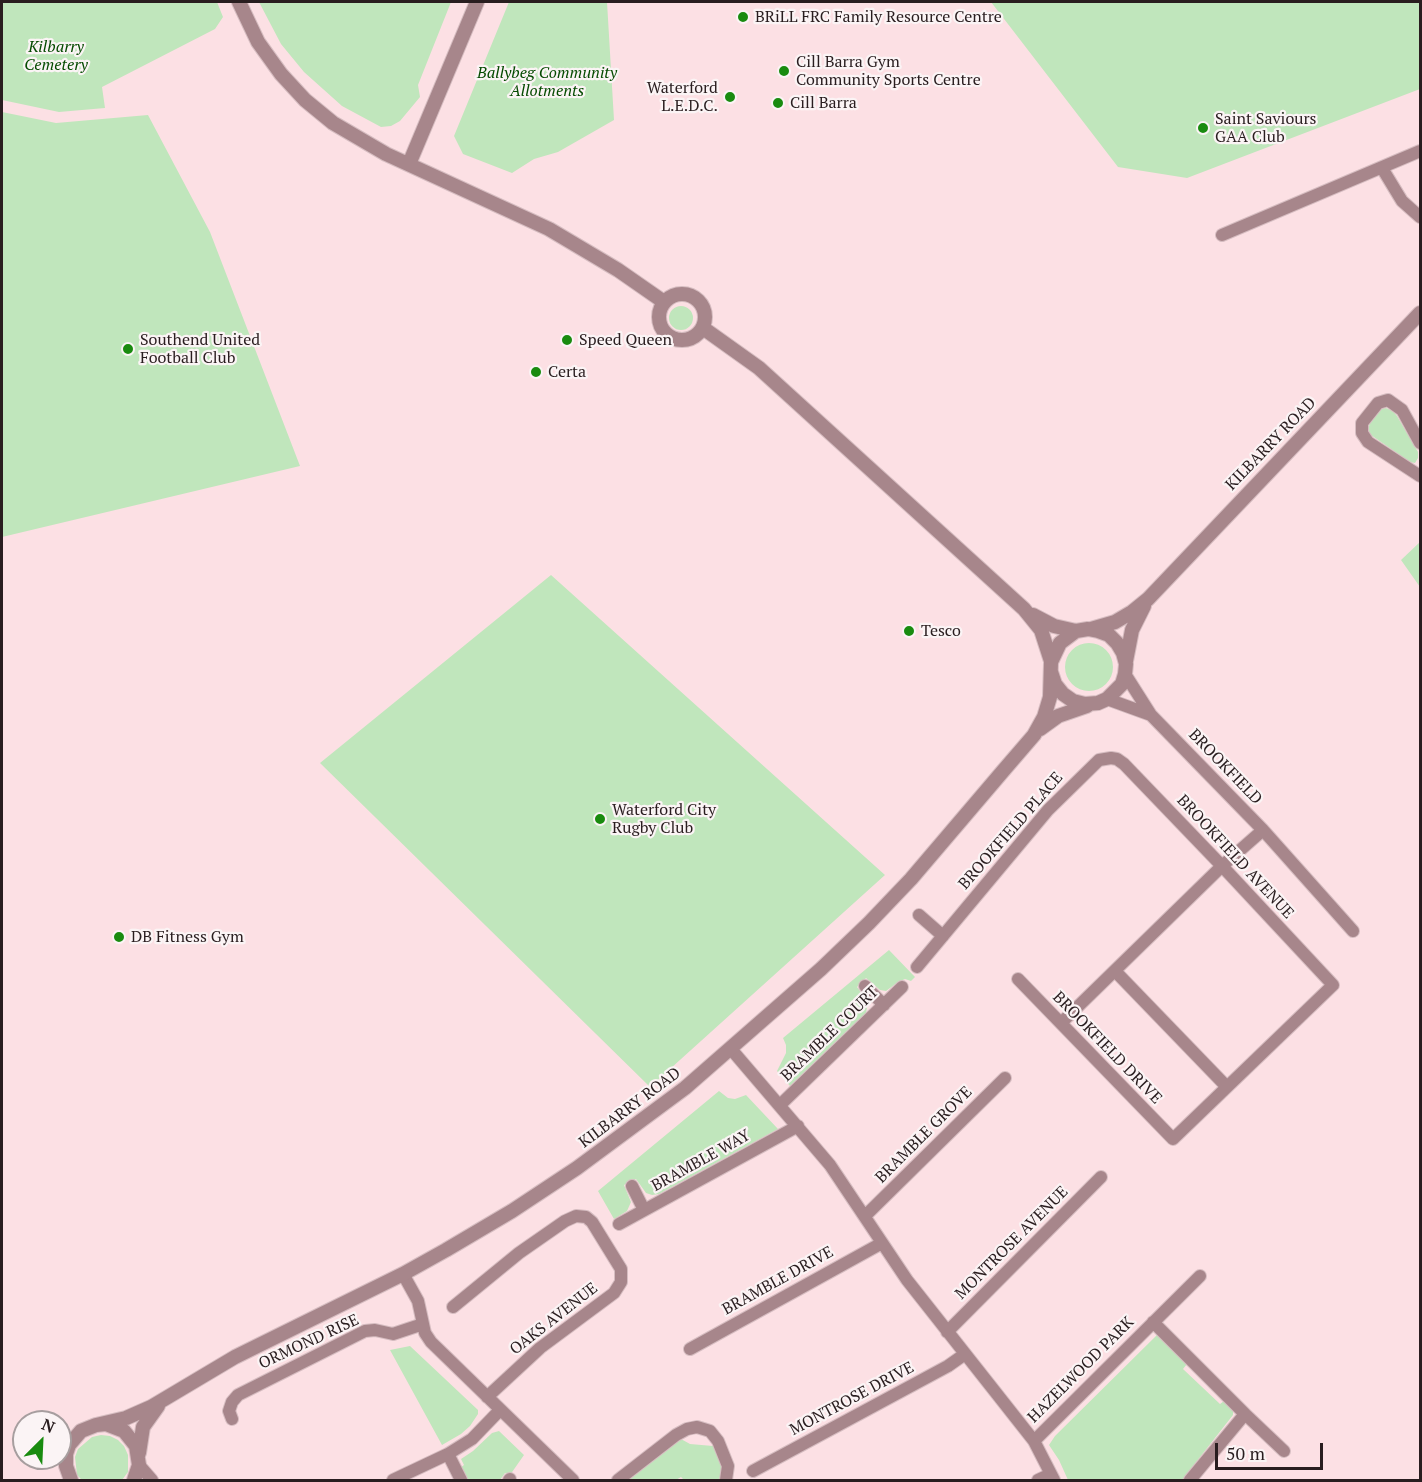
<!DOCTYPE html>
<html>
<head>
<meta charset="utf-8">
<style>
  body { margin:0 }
  #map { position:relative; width:1422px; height:1482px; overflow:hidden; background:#fce0e4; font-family:"PT Serif",serif }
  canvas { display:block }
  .frame { position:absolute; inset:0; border:3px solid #291d1f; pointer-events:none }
  .north { position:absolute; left:12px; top:1410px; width:60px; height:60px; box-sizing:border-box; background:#fbf4f5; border:2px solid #a79e9f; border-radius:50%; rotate:24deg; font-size:16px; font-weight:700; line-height:24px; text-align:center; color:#291d1f }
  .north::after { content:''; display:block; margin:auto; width:21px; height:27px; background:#198b0f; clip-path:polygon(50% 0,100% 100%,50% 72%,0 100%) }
  .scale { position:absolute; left:1215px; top:1443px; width:108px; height:27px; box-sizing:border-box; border:3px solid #291d1f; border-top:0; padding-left:8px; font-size:18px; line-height:21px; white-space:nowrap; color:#291d1f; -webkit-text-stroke:4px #fbf4f5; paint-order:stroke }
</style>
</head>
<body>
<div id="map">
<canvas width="1422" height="1482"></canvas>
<div class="frame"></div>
<div class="north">N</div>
<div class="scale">50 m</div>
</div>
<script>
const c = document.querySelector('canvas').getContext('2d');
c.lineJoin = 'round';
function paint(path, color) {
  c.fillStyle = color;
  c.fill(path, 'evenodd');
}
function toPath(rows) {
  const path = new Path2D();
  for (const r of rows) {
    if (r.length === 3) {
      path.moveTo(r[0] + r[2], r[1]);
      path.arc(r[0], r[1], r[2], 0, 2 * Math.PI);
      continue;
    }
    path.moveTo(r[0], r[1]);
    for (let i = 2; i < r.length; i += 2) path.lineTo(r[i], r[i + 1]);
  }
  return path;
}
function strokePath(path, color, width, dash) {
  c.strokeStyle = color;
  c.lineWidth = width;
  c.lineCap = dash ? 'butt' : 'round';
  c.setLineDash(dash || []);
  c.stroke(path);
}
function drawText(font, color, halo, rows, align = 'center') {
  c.font = font + ' "PT Serif",serif';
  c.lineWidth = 4.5;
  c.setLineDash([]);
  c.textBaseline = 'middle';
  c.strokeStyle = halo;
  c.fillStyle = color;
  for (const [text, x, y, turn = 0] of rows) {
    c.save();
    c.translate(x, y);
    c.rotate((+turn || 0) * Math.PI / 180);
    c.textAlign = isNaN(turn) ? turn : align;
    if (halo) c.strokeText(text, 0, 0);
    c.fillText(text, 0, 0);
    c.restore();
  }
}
const green = toPath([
  [2,2,217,2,223,17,215,29,102,87,105,108,59,112,2,100],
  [259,2,451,2,418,85,420,97,400,121,391,126,381,127,342,106,304,72,281,44],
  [509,2,607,2,614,120,558,152,534,159,512,173,463,154,454,136],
  [991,2,1420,2,1420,89,1187,178,1118,167],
  [2,112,56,123,148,115,210,232,300,466,2,537],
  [681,318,12],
  [1386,408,1393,411,1397,416,1418,452,1418,458,1415,463,1410,462,1368,433,1370,420,1381,409],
  [1420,542,1420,587,1401,560],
  [551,575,885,875,650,1087,320,763],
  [1089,667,24],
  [889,950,915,977,911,981,905,979,898,982,886,991,880,990,866,978,857,987,868,1002,866,1013,790,1086,777,1071,786,1053,786,1045,783,1038],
  [719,1091,728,1098,735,1099,746,1095,778,1129,659,1194,652,1195,646,1193,636,1179,624,1185,631,1202,627,1211,614,1219,598,1191],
  [1157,1335,1187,1364,1183,1369,1220,1404,1224,1401,1233,1410,1233,1415,1182,1480,1068,1480,1059,1460,1049,1445,1055,1436],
  [410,1346,478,1410,478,1414,470,1426,461,1434,442,1445,390,1350],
  [499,1431,524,1455,510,1475,505,1473,500,1480,467,1480,460,1468,464,1465,461,1459,473,1451,492,1433],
  [101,1435,110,1436,118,1440,124,1446,128,1455,128,1472,122,1480,82,1480,77,1475,75,1457,78,1449,92,1437],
  [681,1439,690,1444,713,1446,723,1468,719,1480,684,1480,681,1477,676,1480,627,1480,670,1445]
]);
const minor = toPath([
  [1382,168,1402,201,1420,217],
  [1222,235,1420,151],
  [1420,443,1402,410,1388,400,1378,403,1362,423,1362,433,1368,442,1420,476],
  [1107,699,1151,715],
  [1263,830,1353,931],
  [919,915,943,936],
  [917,967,1048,810,1099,760,1111,758,1117,759,1124,764,1222,866,1333,985,1173,1139,1018,979],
  [1115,971,1227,1087],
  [865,986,884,1005],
  [1061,1023,1222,866,1263,830,1151,715,1125,674],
  [731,1049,830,1165,907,1280,1034,1441,1054,1480],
  [780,1105,902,987],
  [632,1186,644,1210],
  [865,1216,1005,1078],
  [619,1224,798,1126],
  [403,1274,418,1301,425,1333,431,1342,573,1480],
  [453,1307,519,1253,565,1221,576,1216,586,1217,592,1222,621,1269,621,1282,614,1293,540,1348,487,1397],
  [1153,1322,1245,1414,1190,1480],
  [947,1332,1101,1177],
  [690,1349,882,1243],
  [1245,1414,1284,1451],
  [232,1419,229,1411,232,1402,238,1395,365,1331,375,1330,393,1334,423,1324],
  [1034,1441,1200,1276],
  [139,1465,152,1480],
  [753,1471,948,1366,965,1354],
  [393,1480,448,1454],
  [461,1480,448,1454,472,1439,500,1410],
  [509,1480,510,1479],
  [618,1480,676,1435,687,1429,697,1427,710,1431,718,1441,728,1466,726,1480],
  [1038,1480,1051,1474]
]);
const tertiary = toPath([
  [239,2,258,42,281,74,305,100,333,123,386,154,549,229,618,270,664,302],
  [409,164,477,2],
  [682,317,23],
  [703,328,759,368,1024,609,1041,630,1051,661],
  [1033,615,1054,626,1076,631],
  [1091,629,1115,622,1132,612,1148,599,1420,313],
  [1126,661,1132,630,1144,606],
  [1040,729,1058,716,1087,706],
  [96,1425,126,1418,151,1407,235,1357,403,1274,446,1250,512,1211,577,1168,685,1088,821,969,869,923,911,879,1003,771,1034,735,1044,717,1050,697,1051,662,1060,643,1076,631,1088,629,1098,631,1109,635,1117,643,1123,653,1126,664,1125,674,1122,684,1107,699,1098,703,1085,704,1073,701,1063,694,1055,684,1051,672],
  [139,1453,143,1427,158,1406],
  [71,1480,66,1466,66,1454,69,1445,81,1431,96,1425,106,1424,124,1431,136,1446,139,1465,134,1480]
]);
const markers = [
  [743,17,6,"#198b0f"],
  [784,71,6,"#198b0f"],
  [730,97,6,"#198b0f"],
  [778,103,6,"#198b0f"],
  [1203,128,6,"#198b0f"],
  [567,340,6,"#198b0f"],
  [128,349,6,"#198b0f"],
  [536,372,6,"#198b0f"],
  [909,631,6,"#198b0f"],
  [600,819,6,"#198b0f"],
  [119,937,6,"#198b0f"]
];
const poiNames = [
  ["BRiLL FRC Family Resource Centre",755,17],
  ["Cill Barra Gym",796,62],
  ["Community Sports Centre",796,80],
  ["Waterford",718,88,"right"],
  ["L.E.D.C.",718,106,"right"],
  ["Cill Barra",790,103],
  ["Saint Saviours",1215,119],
  ["GAA Club",1215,137],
  ["Southend United",140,340],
  ["Football Club",140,358],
  ["Speed Queen",579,340],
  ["Certa",548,372],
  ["Tesco",921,631],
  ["Waterford City",612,810],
  ["Rugby Club",612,828],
  ["DB Fitness Gym",131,937]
];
const parkNames = [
  ["Kilbarry",56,47],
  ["Cemetery",56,65],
  ["Ballybeg Community",547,73],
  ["Allotments",547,91]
];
const streetNames = [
  ["KILBARRY ROAD",1271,444,-46],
  ["BROOKFIELD",1225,767,46],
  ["BROOKFIELD PLACE",1011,831,-49],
  ["BROOKFIELD AVENUE",1235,857,47],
  ["BRAMBLE COURT",830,1034,-44],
  ["BROOKFIELD DRIVE",1107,1048,46],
  ["KILBARRY ROAD",630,1108,-37],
  ["BRAMBLE GROVE",924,1135,-45],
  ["BRAMBLE WAY",701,1161,-29],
  ["MONTROSE AVENUE",1012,1243,-45],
  ["BRAMBLE DRIVE",778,1281,-29],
  ["OAKS AVENUE",554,1319,-38],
  ["ORMOND RISE",309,1342,-25],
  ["HAZELWOOD PARK",1081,1370,-45],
  ["MONTROSE DRIVE",852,1399,-28]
];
paint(green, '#c0e6bc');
strokePath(minor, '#d6bdc1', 14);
strokePath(tertiary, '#d6bdc1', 16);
strokePath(minor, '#a7868b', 12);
strokePath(tertiary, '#a7868b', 14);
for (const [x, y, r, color] of markers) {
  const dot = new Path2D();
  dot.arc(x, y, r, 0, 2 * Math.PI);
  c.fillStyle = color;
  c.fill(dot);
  strokePath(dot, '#fbf4f5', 2);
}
drawText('16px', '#291d1f', '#fbf4f5', poiNames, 'left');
drawText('italic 16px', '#054b01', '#fbf4f5', parkNames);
drawText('16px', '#291d1f', '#fbf4f5', streetNames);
</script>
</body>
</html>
